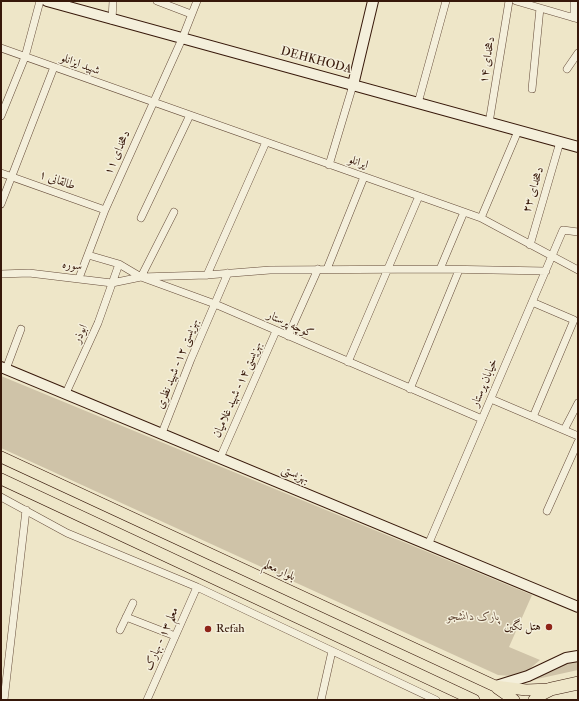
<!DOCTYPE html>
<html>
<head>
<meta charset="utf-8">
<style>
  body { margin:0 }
  #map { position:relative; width:579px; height:701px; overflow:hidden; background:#eee6c8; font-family:"IM FELL Double Pica",serif }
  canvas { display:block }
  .frame { position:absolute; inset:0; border:2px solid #37180a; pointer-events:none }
</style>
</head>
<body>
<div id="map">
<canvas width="579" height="701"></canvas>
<div class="frame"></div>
</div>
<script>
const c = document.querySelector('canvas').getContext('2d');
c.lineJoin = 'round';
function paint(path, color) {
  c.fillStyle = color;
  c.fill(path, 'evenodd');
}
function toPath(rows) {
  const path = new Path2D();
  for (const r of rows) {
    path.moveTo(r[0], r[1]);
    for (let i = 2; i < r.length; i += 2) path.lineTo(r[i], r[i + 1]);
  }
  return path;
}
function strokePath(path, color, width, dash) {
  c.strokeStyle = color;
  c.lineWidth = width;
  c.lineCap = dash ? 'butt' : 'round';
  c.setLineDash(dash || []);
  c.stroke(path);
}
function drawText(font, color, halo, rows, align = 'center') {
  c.font = font + ' "IM FELL Double Pica",Amiri,serif';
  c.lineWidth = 3;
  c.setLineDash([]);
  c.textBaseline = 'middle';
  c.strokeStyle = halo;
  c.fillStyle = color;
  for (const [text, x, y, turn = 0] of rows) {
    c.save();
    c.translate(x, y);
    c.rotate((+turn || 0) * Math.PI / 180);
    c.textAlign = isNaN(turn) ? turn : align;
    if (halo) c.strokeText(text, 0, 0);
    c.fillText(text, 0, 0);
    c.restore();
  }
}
const green = toPath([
  [1,376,532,595,509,647,540,660,527,671,511,676,498,675,1,448],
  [578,661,578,670,528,681,559,664]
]);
const street = toPath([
  [157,1,191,14],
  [516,1,578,19],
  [574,1,574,18],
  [112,20,113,1],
  [1,48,481,218,578,270],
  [567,69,578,53],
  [532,89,540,8],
  [418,103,446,1],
  [1,116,25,57,40,1],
  [489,123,509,1],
  [329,165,353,85],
  [1,173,105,210],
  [1,204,54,67],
  [141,218,190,115],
  [481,218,518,131],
  [530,245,560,142],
  [88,255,119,264,141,277,215,304,482,419],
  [327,269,364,177],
  [440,269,464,212],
  [1,274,29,273,112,283,141,277,207,275,270,270,440,269,546,271],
  [207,275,266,142],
  [141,277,174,212],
  [79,278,105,210,182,39,197,1],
  [532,302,574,320,533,417],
  [288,336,318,269],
  [348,362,419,196],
  [6,369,21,329],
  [410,389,459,270],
  [66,393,98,323,119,264],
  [491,399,578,436],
  [564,430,578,403],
  [162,433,191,359,228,273],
  [220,458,276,331],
  [1,497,67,533,197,587,436,700],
  [547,511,578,442],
  [428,545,563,230,578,232],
  [126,617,175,636],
  [120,630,133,603],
  [4,700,26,510],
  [147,700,197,587],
  [321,700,332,651]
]);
const secondary = toPath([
  [47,1,578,147],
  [353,85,373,1],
  [1,367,578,607],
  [496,686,528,676,566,658,578,656]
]);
const primary = toPath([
  [1,457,495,686,526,690,550,689],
  [1,479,474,700],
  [497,688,514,700]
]);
const highway = toPath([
  [535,700,541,694,551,689,578,683]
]);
const markers = [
  [549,627,4,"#8f2418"],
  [208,629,4,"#8f2418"]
];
const streetNames = [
  ["دهخدای ۱۴",488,60,-81],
  ["DEHKHODA",316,61,15],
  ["شهید ایزانلو",80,65,20],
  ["دهخدای ۱۱",118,153,-66],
  ["ایرانلو",358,163,19],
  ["طالقانی ۱",57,181,19],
  ["دهخدای ۲۳",534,190,-73],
  ["سوره",72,266,6],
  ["کوچه پرستار",290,325,24],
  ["ابوذر",81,334,-66],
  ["بهزیستی ۱۲- شهید نظری",178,364,-68],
  ["خیابان پرستار",485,383,-67],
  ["بهزیستی ۱۴- شهید غلامیان",238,390,-66],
  ["بهزیستی",295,475,23],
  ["بلوار معلم",279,571,25],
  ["معلم ۱۳ - بهارک",162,639,-66]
];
const parkNames = [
  ["پارک دانشجو",473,617]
];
const poiNames = [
  ["هتل نگین",541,627],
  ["Refah",216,629,"left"]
];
paint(green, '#cfc3a8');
strokePath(street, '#654c3a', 8);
strokePath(secondary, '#37180a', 12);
strokePath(primary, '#37180a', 12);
strokePath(highway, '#37180a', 14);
strokePath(street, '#f4efdb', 7);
strokePath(secondary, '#f4efdb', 10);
strokePath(primary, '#eee6c8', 11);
strokePath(highway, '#eee6c8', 13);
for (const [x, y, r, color] of markers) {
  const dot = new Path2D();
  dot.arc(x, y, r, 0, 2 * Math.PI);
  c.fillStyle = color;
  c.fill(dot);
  strokePath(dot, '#f4efdb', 1.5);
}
drawText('12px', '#37180a', '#f4efdb', streetNames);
drawText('italic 12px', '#654b39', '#f4efdb', parkNames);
drawText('12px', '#37180a', '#f4efdb', poiNames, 'right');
</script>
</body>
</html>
